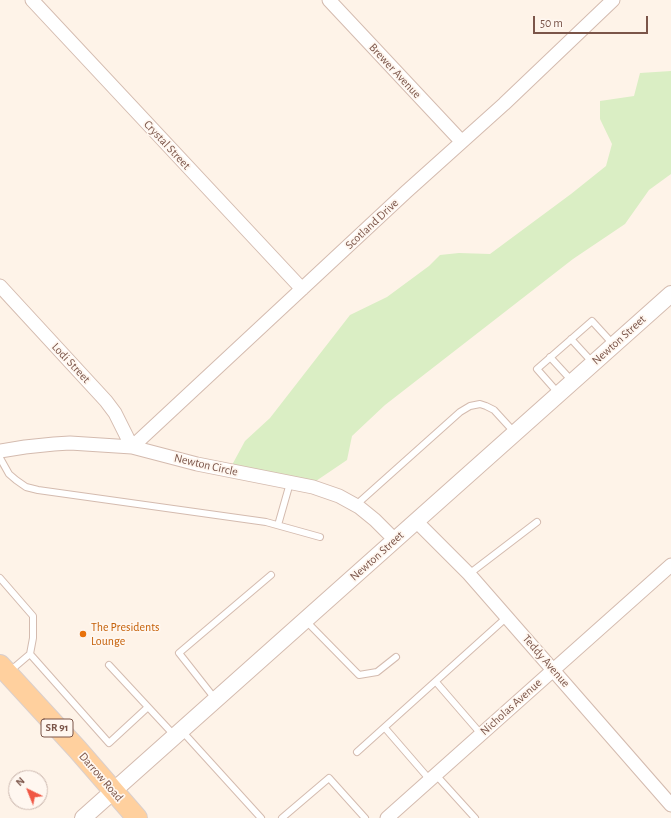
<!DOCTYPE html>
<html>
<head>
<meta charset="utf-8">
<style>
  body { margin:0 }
  #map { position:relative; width:671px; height:818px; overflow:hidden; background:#fef3e8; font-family:"Alegreya Sans",sans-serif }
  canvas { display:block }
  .north { position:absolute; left:8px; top:770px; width:40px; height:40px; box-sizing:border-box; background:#fff7f0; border:1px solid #cab6ad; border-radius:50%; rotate:317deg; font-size:11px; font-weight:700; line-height:16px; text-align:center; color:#7b5549 }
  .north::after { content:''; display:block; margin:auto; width:14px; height:18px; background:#f05744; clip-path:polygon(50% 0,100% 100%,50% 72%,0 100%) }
  .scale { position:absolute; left:533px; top:16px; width:115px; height:18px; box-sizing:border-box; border:2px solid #7b5549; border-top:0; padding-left:5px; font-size:12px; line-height:14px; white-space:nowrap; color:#7b5549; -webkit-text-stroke:3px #fff7f0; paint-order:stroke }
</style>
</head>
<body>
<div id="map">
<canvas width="671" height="818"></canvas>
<div class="north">N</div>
<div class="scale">50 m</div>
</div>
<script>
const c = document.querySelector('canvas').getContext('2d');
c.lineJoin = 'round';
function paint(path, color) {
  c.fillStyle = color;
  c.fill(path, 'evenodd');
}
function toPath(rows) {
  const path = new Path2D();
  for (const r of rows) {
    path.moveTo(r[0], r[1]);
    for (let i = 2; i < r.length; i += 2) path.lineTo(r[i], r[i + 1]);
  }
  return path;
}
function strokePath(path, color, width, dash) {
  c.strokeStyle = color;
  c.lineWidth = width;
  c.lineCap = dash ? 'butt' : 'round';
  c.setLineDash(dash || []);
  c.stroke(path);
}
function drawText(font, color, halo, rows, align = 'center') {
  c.font = font + ' "Alegreya Sans",sans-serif';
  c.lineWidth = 3.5;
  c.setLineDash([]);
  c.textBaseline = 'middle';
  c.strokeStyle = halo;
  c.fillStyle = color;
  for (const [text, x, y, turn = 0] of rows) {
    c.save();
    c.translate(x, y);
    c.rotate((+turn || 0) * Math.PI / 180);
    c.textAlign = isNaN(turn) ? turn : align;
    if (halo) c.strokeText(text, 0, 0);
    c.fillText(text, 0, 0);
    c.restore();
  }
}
const green = toPath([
  [671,71,671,174,649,190,625,224,573,259,385,405,352,436,347,460,316,481,232,465,245,441,270,418,350,315,387,297,429,266,440,255,459,253,490,254,571,194,606,166,612,144,600,119,600,101,634,96,640,73]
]);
const service = toPath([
  [571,339,593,363],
  [550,357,572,381],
  [559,394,537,369,592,321,613,344],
  [0,458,9,474,16,480,26,487,38,490,266,522,320,537],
  [356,505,460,412,470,406,480,404,486,406,494,410,515,433],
  [278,525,290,483],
  [469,574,537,522],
  [0,578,33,616,33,638,30,654,10,671],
  [306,621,359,675,377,672,396,657],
  [30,654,109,743,148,707],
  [109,665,174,735],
  [436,682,481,734],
  [216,700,179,653,271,575],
  [385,728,430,780],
  [181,730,261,818],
  [357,752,507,617],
  [436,775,475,818],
  [282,818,329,778,365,818]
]);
const minor = toPath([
  [32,0,302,289],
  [329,0,461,141],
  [0,286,106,401,115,413,132,447,406,192,504,104,613,0],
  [0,451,25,447,54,444,70,443,132,447,197,464,313,487,339,496,359,507,375,520,395,540],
  [416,521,469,574,671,805],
  [387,818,671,565]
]);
const tertiary = toPath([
  [83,818,671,294]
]);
const primary = toPath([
  [0,665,78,750,137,818]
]);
const markers = [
  [83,634,4,"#e8710a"]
];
const shields = [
  [57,728,32]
];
const shieldNames = [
  ["SR 91",57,728]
];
const streetNames = [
  ["Brewer Avenue",395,71,47],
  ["Crystal Street",167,145,47],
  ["Scotland Drive",372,224,-43],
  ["Newton Street",619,340,-42],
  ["Lodi Street",71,363,47],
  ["Newton Circle",206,465,13],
  ["Newton Street",377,556,-42],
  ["Teddy Avenue",546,661,49],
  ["Nicholas Avenue",511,707,-42],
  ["Darrow Road",101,777,49]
];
const foodNames = [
  ["The Presidents",91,627],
  ["Lounge",91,641]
];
paint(green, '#daeec4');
strokePath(service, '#d4bbaf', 8);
strokePath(minor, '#d4bbaf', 15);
strokePath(tertiary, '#d4bbaf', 18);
strokePath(primary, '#dacfcc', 22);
strokePath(service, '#fff', 6);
strokePath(minor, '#fff', 13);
strokePath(tertiary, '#fff', 16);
strokePath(primary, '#ffd09e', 20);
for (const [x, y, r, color] of markers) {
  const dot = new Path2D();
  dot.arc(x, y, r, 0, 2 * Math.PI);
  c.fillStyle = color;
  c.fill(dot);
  strokePath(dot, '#fff7f0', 1.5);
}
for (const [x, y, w] of shields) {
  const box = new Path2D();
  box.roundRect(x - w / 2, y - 9, w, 18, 3);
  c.fillStyle = '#fff7f0';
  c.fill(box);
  strokePath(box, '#7b5549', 1);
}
drawText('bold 11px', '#7b5549', null, shieldNames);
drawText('12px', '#7b5549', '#fff7f0', streetNames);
drawText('12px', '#c56008', '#fff7f0', foodNames, 'left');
</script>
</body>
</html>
